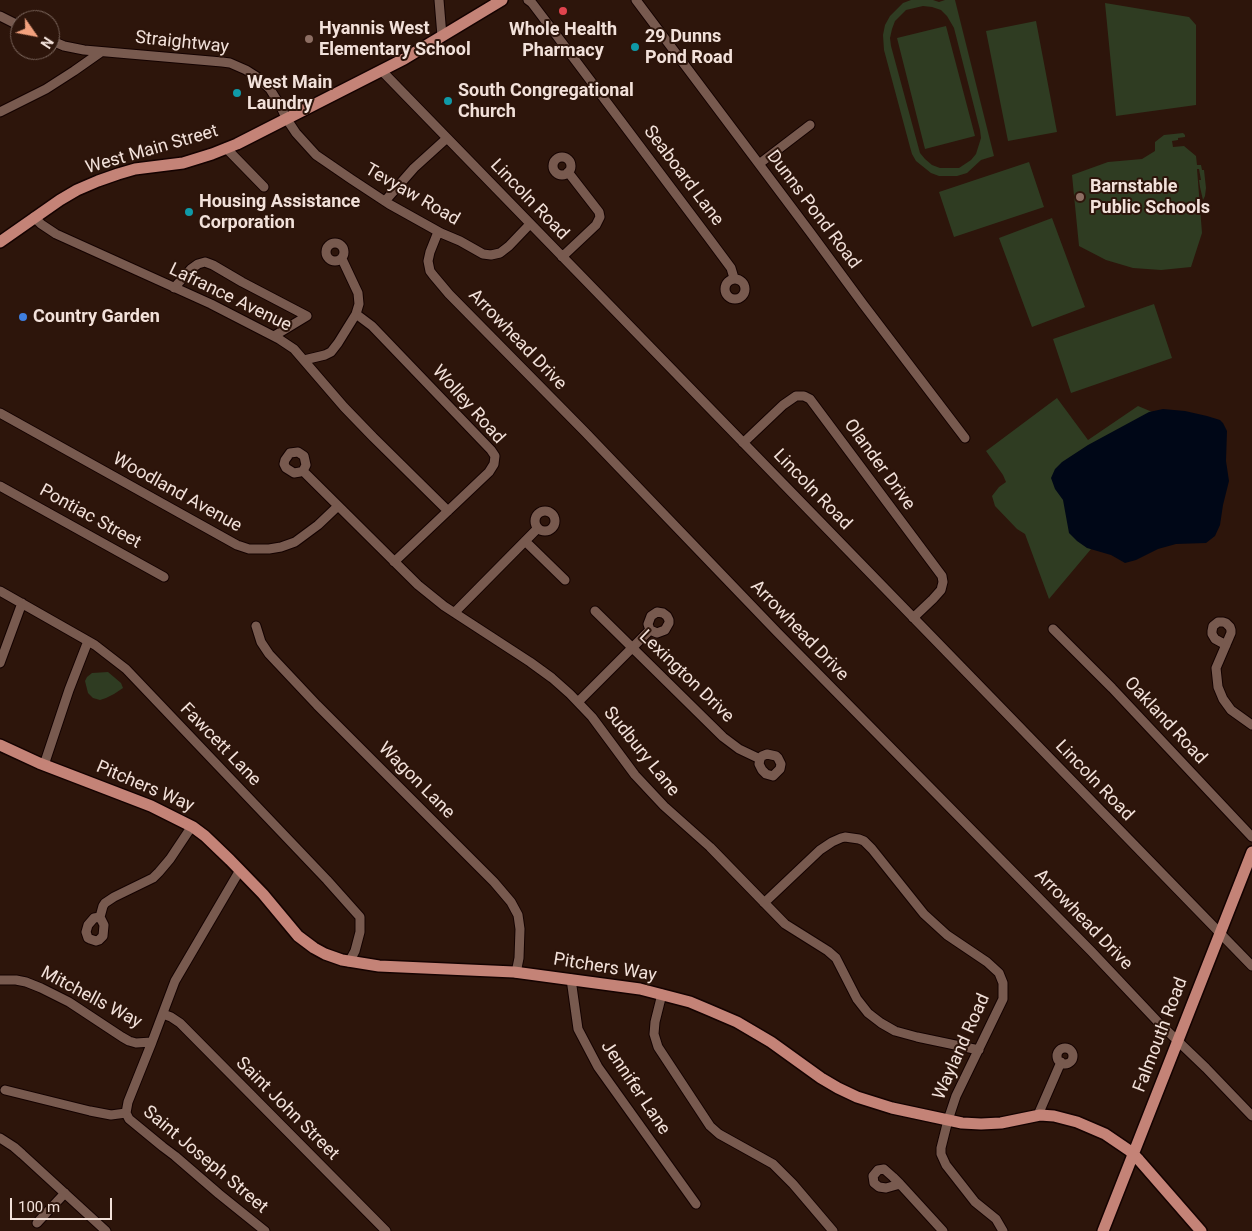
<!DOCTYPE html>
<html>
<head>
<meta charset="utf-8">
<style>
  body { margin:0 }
  #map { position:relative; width:1252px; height:1231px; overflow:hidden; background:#2d150b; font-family:Roboto,sans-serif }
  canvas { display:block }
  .north { position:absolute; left:10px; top:10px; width:50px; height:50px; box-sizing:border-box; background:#2d150b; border:1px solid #7c675e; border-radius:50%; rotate:123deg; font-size:14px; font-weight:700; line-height:20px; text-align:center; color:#f2e1da }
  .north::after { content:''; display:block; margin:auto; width:18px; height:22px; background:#f2a17e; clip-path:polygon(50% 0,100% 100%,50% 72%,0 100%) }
  .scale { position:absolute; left:10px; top:1198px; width:102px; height:22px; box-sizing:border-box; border:2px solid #f2e1da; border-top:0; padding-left:6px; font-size:15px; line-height:18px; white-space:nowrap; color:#f2e1da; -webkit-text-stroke:4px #2d150b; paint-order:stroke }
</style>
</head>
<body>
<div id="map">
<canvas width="1252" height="1231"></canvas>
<div class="north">N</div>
<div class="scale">100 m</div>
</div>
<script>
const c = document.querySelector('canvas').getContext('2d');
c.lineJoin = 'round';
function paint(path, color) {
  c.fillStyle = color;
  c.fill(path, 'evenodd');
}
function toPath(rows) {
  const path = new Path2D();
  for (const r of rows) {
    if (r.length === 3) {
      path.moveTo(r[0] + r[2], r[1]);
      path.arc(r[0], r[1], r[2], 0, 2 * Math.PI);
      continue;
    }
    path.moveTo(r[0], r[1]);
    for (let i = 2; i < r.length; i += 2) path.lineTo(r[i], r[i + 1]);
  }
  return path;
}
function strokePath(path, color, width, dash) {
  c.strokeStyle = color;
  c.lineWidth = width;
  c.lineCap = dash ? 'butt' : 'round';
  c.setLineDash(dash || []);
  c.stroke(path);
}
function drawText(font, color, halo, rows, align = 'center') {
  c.font = font + ' Roboto,sans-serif';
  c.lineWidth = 4;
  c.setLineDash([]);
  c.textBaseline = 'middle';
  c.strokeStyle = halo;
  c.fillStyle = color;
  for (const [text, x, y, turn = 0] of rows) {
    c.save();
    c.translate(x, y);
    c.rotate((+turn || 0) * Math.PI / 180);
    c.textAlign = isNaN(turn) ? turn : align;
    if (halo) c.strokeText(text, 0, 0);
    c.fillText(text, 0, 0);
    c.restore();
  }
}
const green = toPath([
  [911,0,933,0,939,2,945,0,955,0,994,156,981,160,967,173,957,176,939,176,931,173,916,161,912,154,910,147,884,50,883,35,885,25,890,16,903,3],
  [923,6,932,7,941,10,947,16,954,28,980,130,981,138,976,154,971,160,959,168,940,168,932,165,925,159,920,153,891,46,890,38,892,29,895,21,906,10],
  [1105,3,1189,17,1196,25,1196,105,1116,116],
  [1036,21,1057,132,1008,141,986,31],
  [946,26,975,136,925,149,897,38],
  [1183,133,1185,135,1185,137,1178,138,1178,140,1172,141,1173,147,1184,146,1196,156,1197,165,1201,165,1202,170,1204,170,1206,188,1205,196,1203,200,1200,187,1199,180,1201,180,1199,169,1197,169,1202,233,1191,267,1161,270,1133,268,1106,260,1079,246,1072,175,1108,162,1142,159,1155,151,1155,142,1164,135],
  [1029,162,1044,207,954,237,939,192],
  [1052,218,1085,307,1032,327,999,238],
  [1154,304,1172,358,1071,393,1053,339],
  [1057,398,1088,440,1138,406,1226,443,1102,536,1049,599,1025,534,1017,529,995,506,992,496,999,487,1006,482,1003,475,986,451],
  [108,672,121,683,123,688,114,694,106,698,100,700,93,698,88,693,85,681,87,677,92,673]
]);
const water = toPath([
  [1163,409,1185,411,1207,416,1220,420,1223,423,1227,431,1226,461,1229,481,1223,505,1220,525,1215,536,1206,543,1176,544,1158,549,1136,560,1125,563,1111,555,1087,548,1077,541,1069,533,1063,500,1055,489,1051,478,1055,469,1062,462,1088,445,1149,412]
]);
const minor = toPath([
  [439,0,442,36],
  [528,0,532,3,557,36,708,237,731,268,734,278],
  [636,0,810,232,863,304,965,438],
  [0,16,20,26],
  [50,40,64,46,84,50,222,62,230,63,246,70,257,77,270,89,281,107,286,118,296,133,316,155,351,179,389,204,441,233,460,241,483,254,491,255,500,253,509,246,530,224],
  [381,70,1252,966],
  [0,112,46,89,74,71,101,52],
  [226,148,264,187],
  [562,166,9],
  [759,164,810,125],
  [385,201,414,168,446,139],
  [34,217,41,224,56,234,211,304,279,339,294,349,344,407,373,437,448,511],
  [438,232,430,252,428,261,430,271,433,275,449,294,585,432,777,632,1091,951,1159,1023,1206,1068,1252,1116],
  [335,252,9],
  [562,257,596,225,600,217,599,212,568,172],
  [735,289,10],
  [174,288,191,269,198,264,205,262,213,265,242,282,307,316,274,336],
  [356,314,372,326,491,450,495,456,494,464,489,472,394,562],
  [304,360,325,355,331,352,338,343,356,314,359,304,358,293,342,259],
  [0,413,237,545,249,549,269,549,281,547,295,542,318,525,338,506],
  [743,443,783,405,796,396,804,396,810,399,942,576,943,582,941,590,933,599,913,618],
  [303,471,306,465,304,456,298,452,290,453,285,460,284,464,286,468,294,473,300,472,303,471,418,585,444,606,530,662,552,678,570,694,592,717,635,775,664,806,710,847,785,924,828,951,836,958,857,999,868,1013,881,1023,895,1031,917,1037,979,1050],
  [0,486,164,577],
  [545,521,10],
  [525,541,565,580],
  [0,591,95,645,126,669,327,880,360,917,360,932,355,951,349,962],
  [595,611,723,737,739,749,760,759,759,764,762,770,766,774,773,776,780,769,781,764,778,758,776,756,767,754,762,756,760,759],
  [455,612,538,528],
  [256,626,261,642,269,654,317,705,494,882,511,902,518,915,520,929,519,958,516,973],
  [1053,629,1112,688,1252,837],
  [1226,645,1215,639,1212,634,1212,631,1213,626,1218,622,1223,622,1226,623,1230,627,1231,630,1231,633,1216,668,1218,687,1223,699,1231,710,1252,725],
  [0,663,22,603],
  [578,702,650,630,648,624,651,616,657,612,663,613,667,616,669,620,669,623,665,630,657,633,650,630],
  [44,765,69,690,88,641],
  [764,903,820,850,832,842,841,838,845,837,859,839,864,841,872,849,924,914,947,935,987,962,999,973,1003,983,1003,999,956,1096,948,1120,941,1148,941,1154,946,1165,975,1202,996,1219,1003,1231],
  [100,917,94,918,88,925,86,932,88,938,90,939,96,941,99,940,103,936,104,925,100,917,103,906,105,903,114,897,153,878,159,872,170,859,192,826],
  [571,979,578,1029,598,1067,696,1204],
  [0,980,16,980,26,982,41,988,69,1002,122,1037,129,1041,136,1043,152,1042,175,981,240,870],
  [662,994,655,1022,654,1034,658,1047,710,1126,719,1134,773,1164,793,1184,833,1231],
  [163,1014,171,1017,180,1023,386,1231],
  [1065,1056,8],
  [5,1090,90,1111,111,1115,126,1113],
  [126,1113,129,1119,163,1147,175,1156,219,1194,265,1231],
  [126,1113,128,1102,152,1042],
  [1038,1115,1061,1062],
  [0,1138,14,1147,22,1154,106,1231],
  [900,1184,886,1188,879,1187,874,1183,873,1176,878,1170,884,1169,893,1177,900,1184,943,1231],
  [37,1223,65,1193]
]);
const major = toPath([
  [0,242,60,200,77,190,98,181,118,174,135,169,183,163,212,154,237,144,404,59,502,0],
  [0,745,39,763,151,806,193,827,205,836,230,860,263,894,298,936,314,948,325,954,342,960,379,966,514,972,640,989,690,1002,709,1010,737,1022,771,1042,821,1078,838,1088,857,1097,892,1108,962,1123,981,1124,1001,1123,1040,1115,1054,1116,1077,1122,1105,1134,1130,1151,1139,1160,1201,1231],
  [1103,1231,1252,852]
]);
const markers = [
  [563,11,5,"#e0444e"],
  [309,39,5,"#8d6e63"],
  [635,47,5,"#0f9aa8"],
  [237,93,5,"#0f9aa8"],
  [448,101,5,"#0f9aa8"],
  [1080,197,5,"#8d6e63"],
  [189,212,5,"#0f9aa8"],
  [23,317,5,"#3f7fe0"]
];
const poiNames = [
  ["Hyannis West",319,29],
  ["Elementary School",319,50],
  ["Whole Health",563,30,"center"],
  ["Pharmacy",563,51,"center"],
  ["29 Dunns",645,37],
  ["Pond Road",645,58],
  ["West Main",247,83],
  ["Laundry",247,104],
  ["South Congregational",458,91],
  ["Church",458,112],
  ["Barnstable",1090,187],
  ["Public Schools",1090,208],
  ["Housing Assistance",199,202],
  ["Corporation",199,223],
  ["Country Garden",33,317]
];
const streetNames = [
  ["Straightway",182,43,6],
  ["West Main Street",152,150,-16],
  ["Seaboard Lane",683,176,53],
  ["Tevyaw Road",412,195,30],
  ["Lincoln Road",529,200,46],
  ["Dunns Pond Road",813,210,53],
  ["Lafrance Avenue",230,298,26],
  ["Arrowhead Drive",517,340,46],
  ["Wolley Road",468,405,48],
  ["Olander Drive",879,465,54],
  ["Lincoln Road",812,490,46],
  ["Woodland Avenue",177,493,29],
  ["Pontiac Street",90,517,29],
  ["Arrowhead Drive",799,631,46],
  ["Lexington Drive",686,677,44],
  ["Oakland Road",1165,721,47],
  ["Fawcett Lane",220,745,46],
  ["Sudbury Lane",641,752,51],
  ["Wagon Lane",416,781,45],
  ["Lincoln Road",1094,781,46],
  ["Pitchers Way",145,787,23],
  ["Arrowhead Drive",1083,920,46],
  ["Pitchers Way",605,968,9],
  ["Mitchells Way",91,998,28],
  ["Falmouth Road",1161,1035,-69],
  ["Wayland Road",962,1047,-66],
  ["Jennifer Lane",635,1088,56],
  ["Saint John Street",287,1109,45],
  ["Saint Joseph Street",205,1160,40]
];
paint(green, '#2f3c22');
paint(water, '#000717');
strokePath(minor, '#140200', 11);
strokePath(major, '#140200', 14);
strokePath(minor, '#785a4f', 9);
strokePath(major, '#c48377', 11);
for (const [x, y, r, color] of markers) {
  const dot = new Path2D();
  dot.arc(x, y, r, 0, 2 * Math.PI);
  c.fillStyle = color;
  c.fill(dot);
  strokePath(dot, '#2d150b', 2);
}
drawText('bold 18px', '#f2e1da', '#2d150b', poiNames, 'left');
drawText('18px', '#f2e1da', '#2d150b', streetNames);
</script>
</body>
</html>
